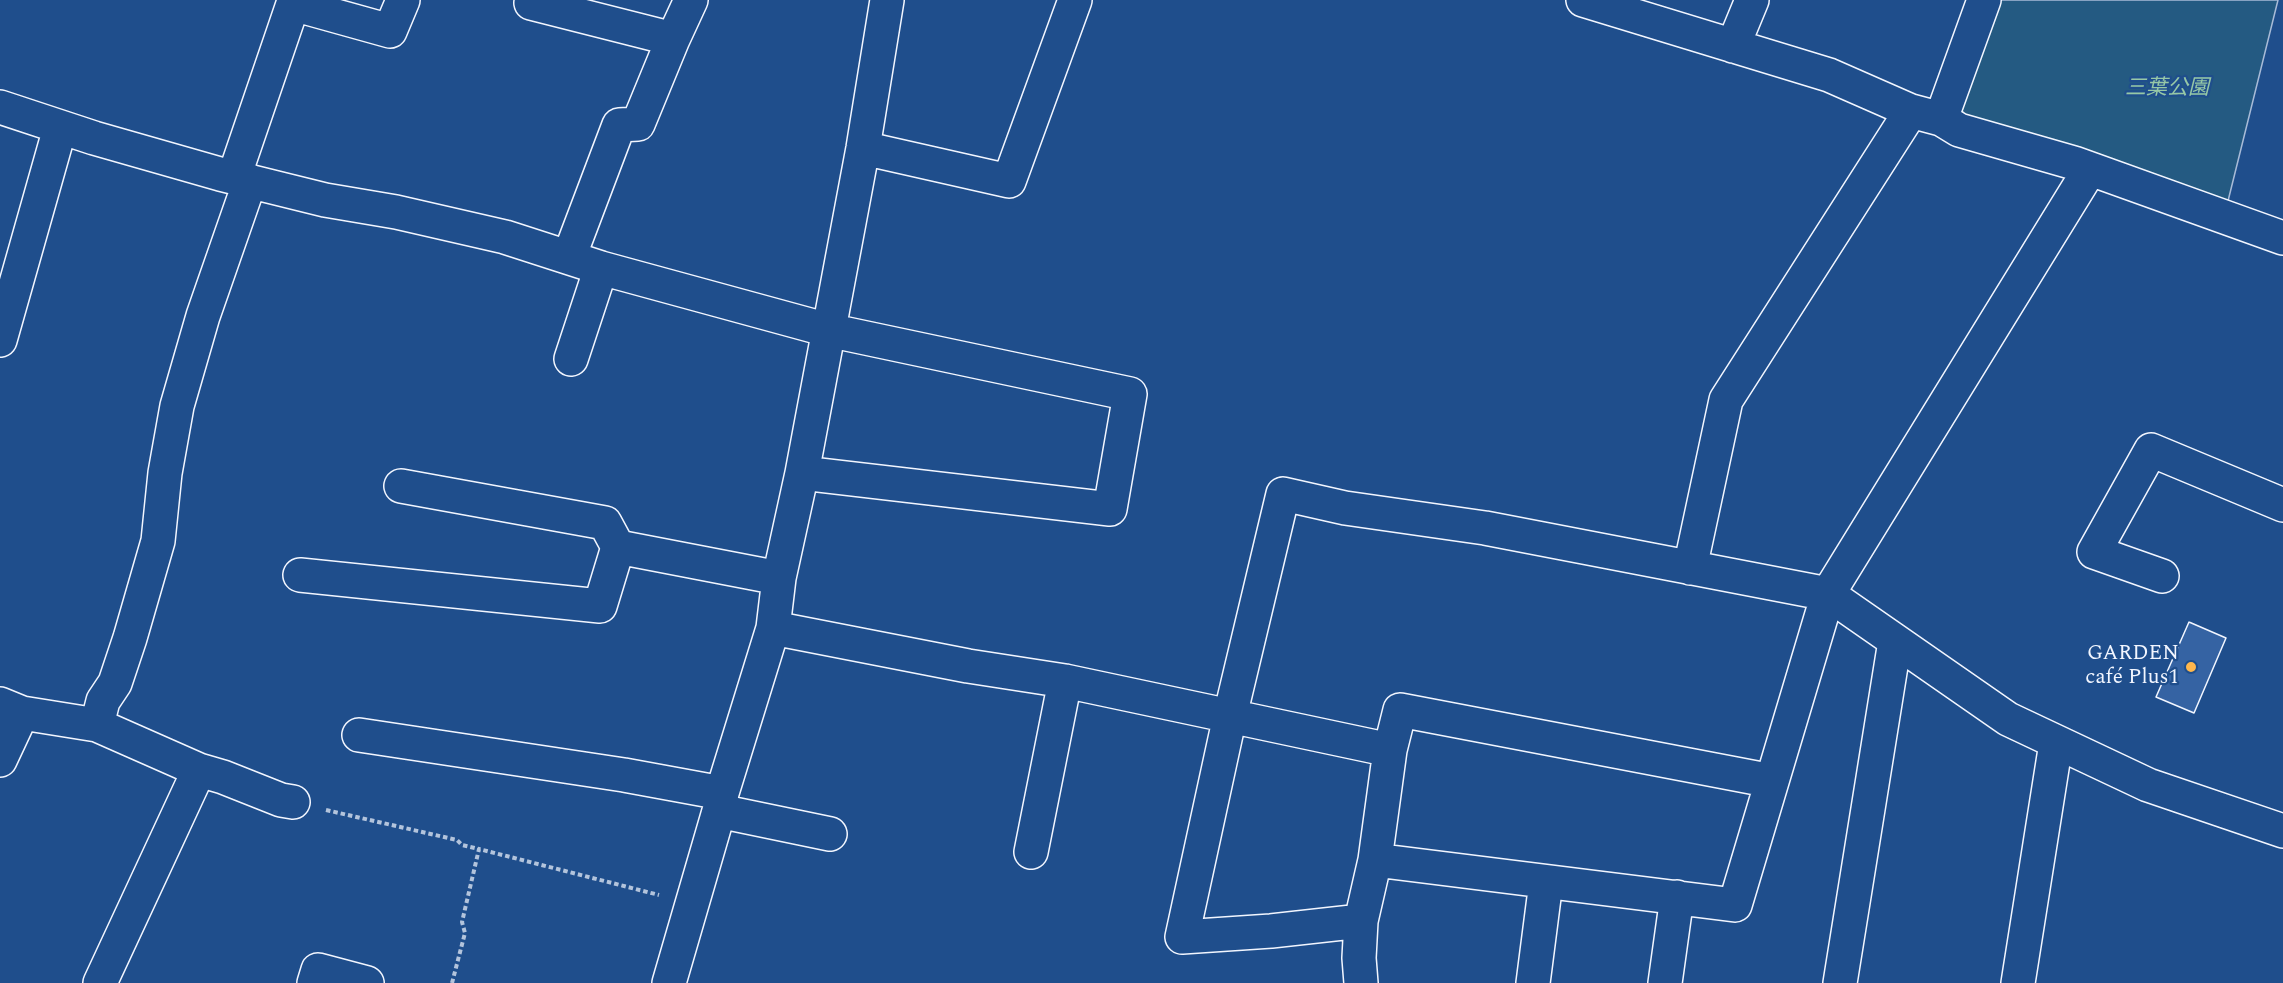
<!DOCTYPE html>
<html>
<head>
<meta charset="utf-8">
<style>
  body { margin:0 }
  canvas { display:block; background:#1f4e8c }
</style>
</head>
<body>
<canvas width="2283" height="983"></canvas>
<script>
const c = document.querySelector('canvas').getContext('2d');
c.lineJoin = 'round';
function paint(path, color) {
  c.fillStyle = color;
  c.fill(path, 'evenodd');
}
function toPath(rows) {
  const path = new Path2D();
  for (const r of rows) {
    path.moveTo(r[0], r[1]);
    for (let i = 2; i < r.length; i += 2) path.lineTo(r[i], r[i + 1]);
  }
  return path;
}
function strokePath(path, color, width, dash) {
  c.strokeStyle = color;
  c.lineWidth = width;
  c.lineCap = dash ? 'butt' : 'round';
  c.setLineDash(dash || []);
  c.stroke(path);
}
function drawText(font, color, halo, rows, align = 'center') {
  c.font = font + ' Spectral,"Noto Sans JP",serif';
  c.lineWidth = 4.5;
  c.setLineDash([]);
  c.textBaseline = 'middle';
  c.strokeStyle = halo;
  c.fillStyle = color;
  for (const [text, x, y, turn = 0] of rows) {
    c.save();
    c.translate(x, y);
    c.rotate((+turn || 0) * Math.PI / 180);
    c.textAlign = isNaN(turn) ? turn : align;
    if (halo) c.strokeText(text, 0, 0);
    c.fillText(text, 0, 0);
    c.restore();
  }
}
const green = toPath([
  [1996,0,2278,0,2227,205,1969,121,1958,105,1996,0]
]);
const building = toPath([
  [2189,622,2226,638,2194,713,2156,697,2189,622]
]);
const path = toPath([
  [326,810,457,840,462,845,479,849],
  [452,983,465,933,462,922,479,849,659,895]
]);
const minor = toPath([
  [1583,0,1829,75,1911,111,1941,119,1959,130,2074,163,2283,238],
  [531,3,673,39],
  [1733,46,1752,0],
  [0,107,94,138,220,174,325,200,396,212,505,237,601,268,828,330,1130,394,1110,509,802,473],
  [1941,119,1984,0],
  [863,148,1009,181,1075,0],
  [234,177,293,4,390,31,403,0],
  [569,257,619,125,638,124,673,39,691,0],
  [0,340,60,128],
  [571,359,601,268],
  [401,486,605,523,618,547],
  [1690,568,1726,400,1911,111],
  [300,575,600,606,618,547,779,578],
  [2162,576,2094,552,2151,450,2283,505],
  [773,628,968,666,1065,681,1390,750],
  [0,704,22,713,97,725,199,770,100,983],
  [97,725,103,701,115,683,130,638,158,541,165,473,177,406,203,316,250,181],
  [359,735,624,775,722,793],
  [0,760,22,713],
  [199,770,223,777,281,800,293,802],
  [719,811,830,834],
  [1031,852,1065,681],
  [1375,860,1735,905,1828,594,2090,169],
  [1361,921,1271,931,1182,937,1230,716,1283,494,1345,508,1485,528,1828,594,2008,719,2148,785,2283,831],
  [314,983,318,970,367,983],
  [669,983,719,811,722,793,773,628,779,578,802,473,863,148,887,0],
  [1361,983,1359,958,1361,921,1375,860,1390,750,1400,710,1772,781],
  [1533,983,1546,882],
  [1665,983,1677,897],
  [1840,983,1895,641],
  [2018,983,2056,743]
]);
const markers = [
  [2191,667,6,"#ffb74d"]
];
const parkNames = [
  ["三葉公園",2167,90]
];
const poiNames = [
  ["GARDEN",2179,655],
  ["café Plus1",2179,679]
];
paint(green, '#245a82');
strokePath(green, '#a8bbd7', 1.5);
paint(building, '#3563a3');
strokePath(building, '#f2f6ff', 1.5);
strokePath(minor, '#f2f6ff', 36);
strokePath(path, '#b3c4dc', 4, [4.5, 3]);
strokePath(minor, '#1f4e8c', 33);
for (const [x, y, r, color] of markers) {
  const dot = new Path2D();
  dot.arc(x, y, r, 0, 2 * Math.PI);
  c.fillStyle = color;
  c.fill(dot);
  strokePath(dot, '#1f4e8c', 2);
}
drawText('italic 21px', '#97c8a6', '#1f4e8c', parkNames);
drawText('21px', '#f2f6ff', '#1f4e8c', poiNames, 'right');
</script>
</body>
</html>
